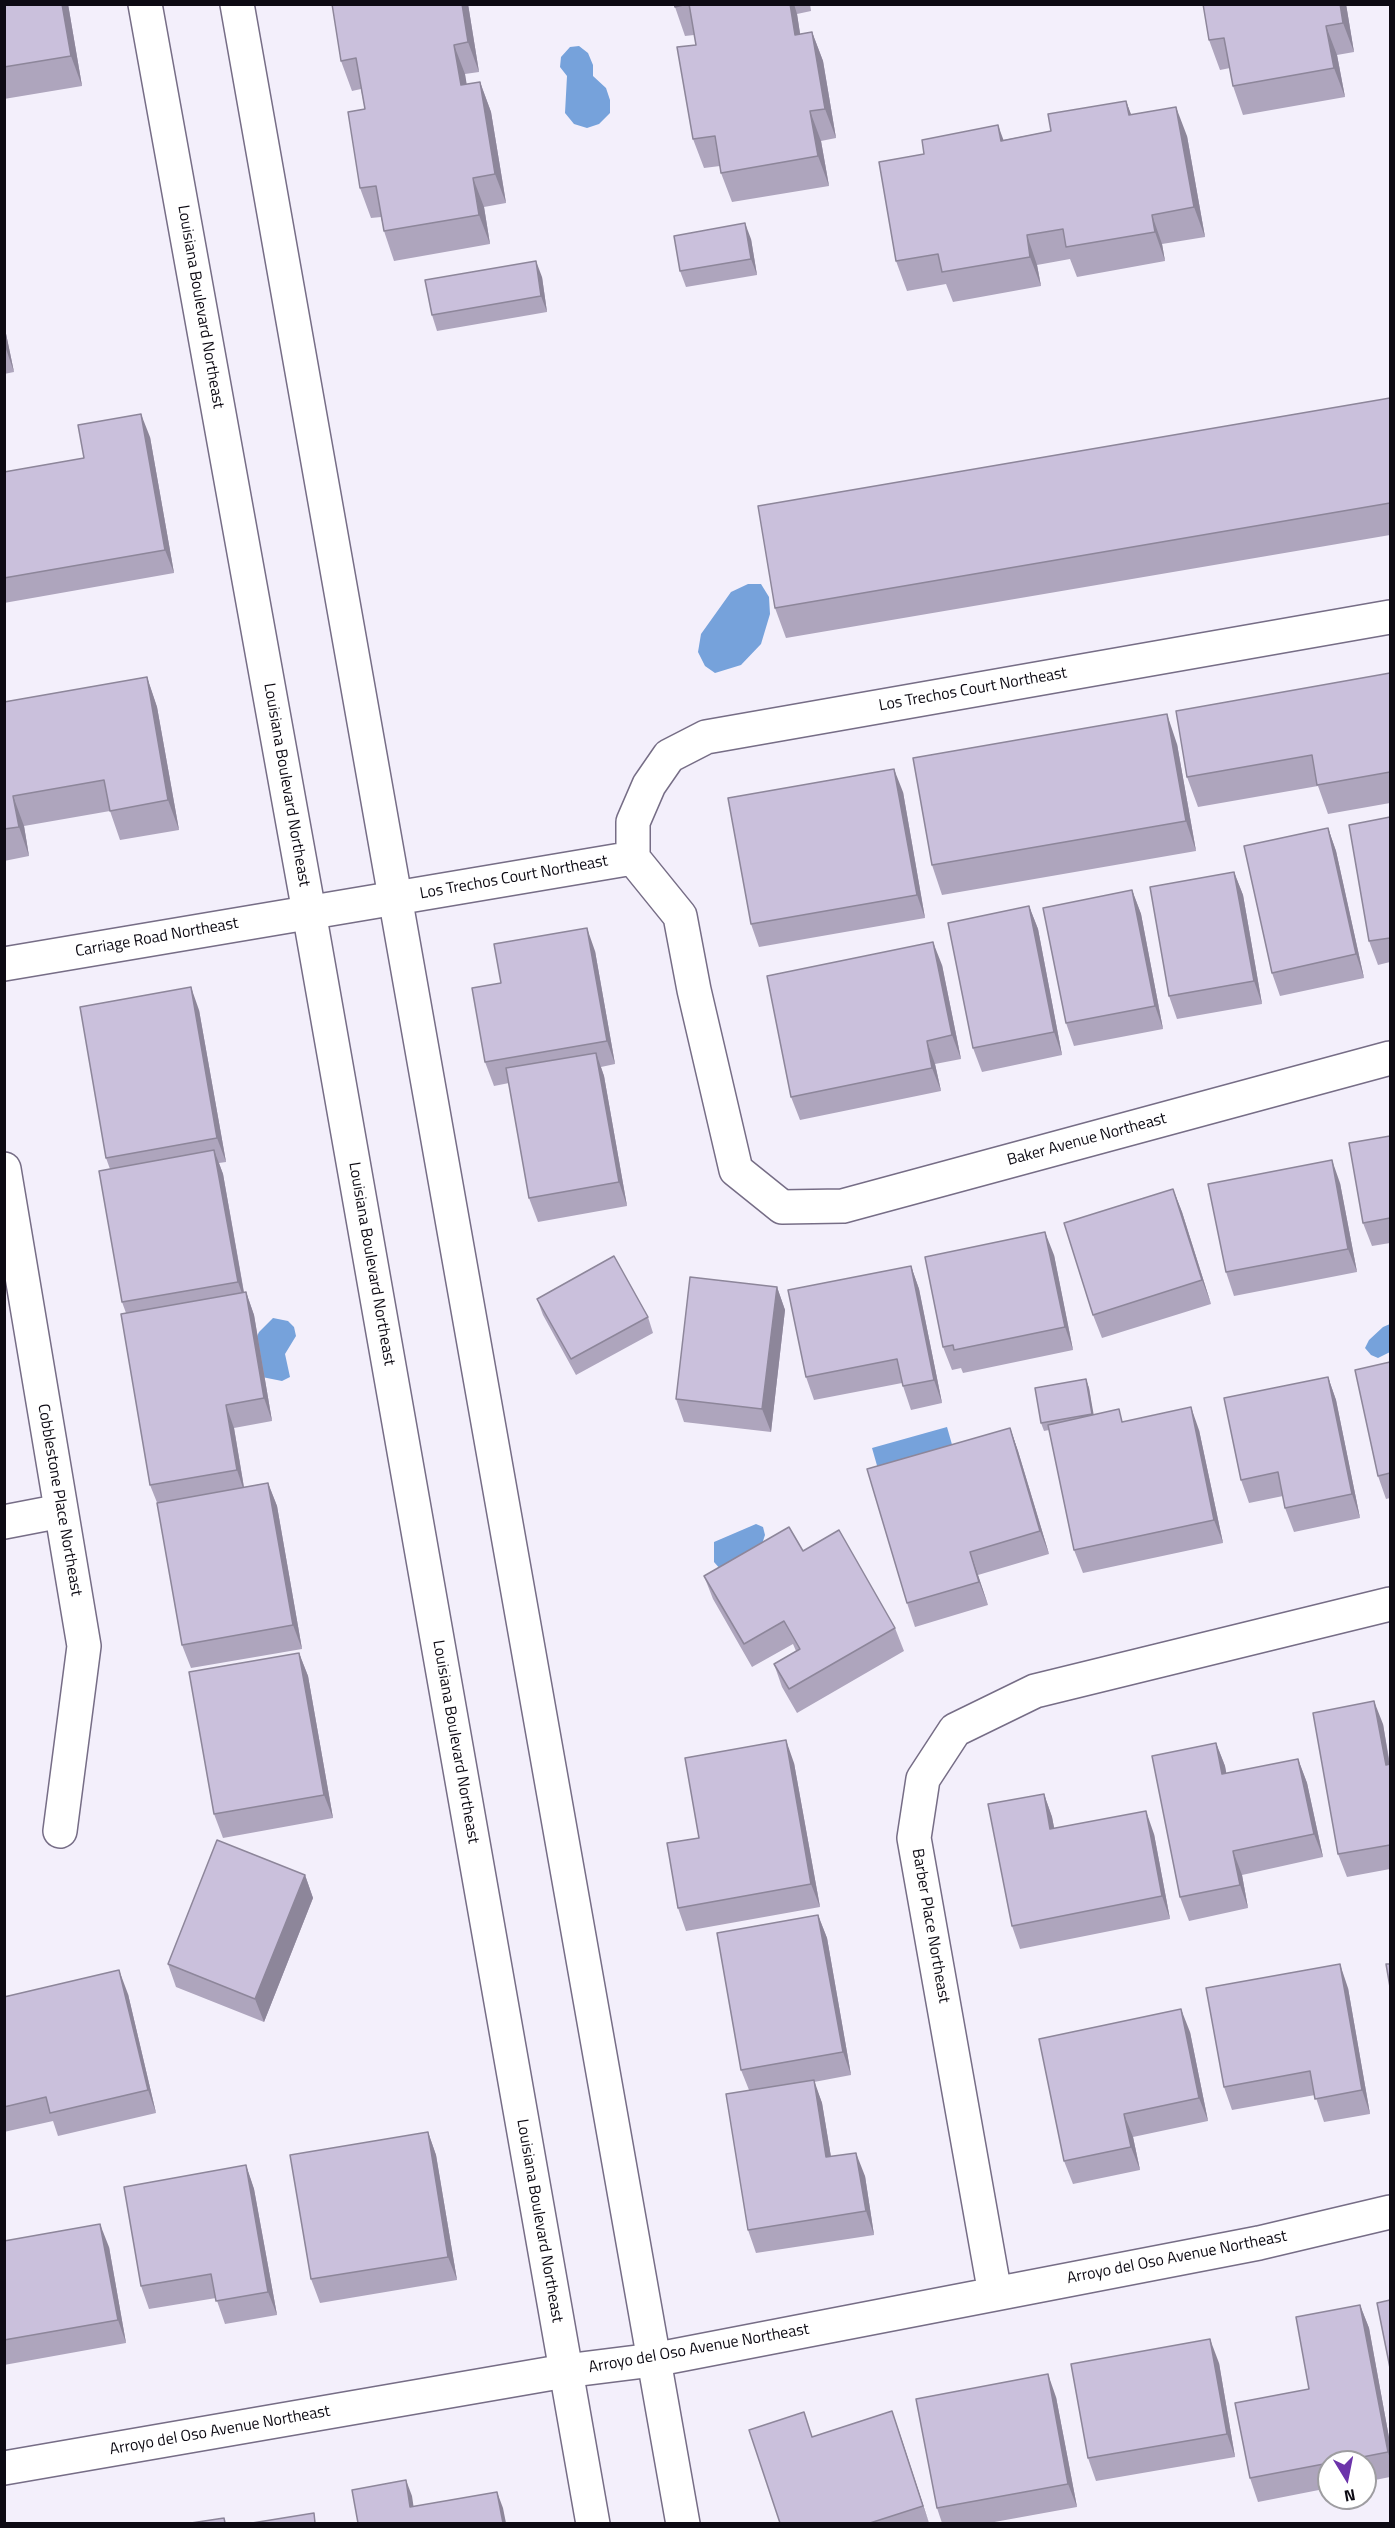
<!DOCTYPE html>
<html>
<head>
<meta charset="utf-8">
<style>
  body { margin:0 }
  #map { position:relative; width:1395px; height:2528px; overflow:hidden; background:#f3effb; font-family:"Titillium Web",sans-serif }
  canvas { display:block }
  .frame { position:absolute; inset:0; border:6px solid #0d0a13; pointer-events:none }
  .north { position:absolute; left:1317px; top:2450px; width:60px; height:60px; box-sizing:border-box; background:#fff; border:2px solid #9e9da1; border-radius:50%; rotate:170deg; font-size:16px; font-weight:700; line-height:24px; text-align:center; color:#0d0a13 }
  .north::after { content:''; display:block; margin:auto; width:21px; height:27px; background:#6c34aa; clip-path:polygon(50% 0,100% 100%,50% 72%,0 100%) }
</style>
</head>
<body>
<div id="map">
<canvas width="1395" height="2528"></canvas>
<div class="frame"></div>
<div class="north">N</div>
</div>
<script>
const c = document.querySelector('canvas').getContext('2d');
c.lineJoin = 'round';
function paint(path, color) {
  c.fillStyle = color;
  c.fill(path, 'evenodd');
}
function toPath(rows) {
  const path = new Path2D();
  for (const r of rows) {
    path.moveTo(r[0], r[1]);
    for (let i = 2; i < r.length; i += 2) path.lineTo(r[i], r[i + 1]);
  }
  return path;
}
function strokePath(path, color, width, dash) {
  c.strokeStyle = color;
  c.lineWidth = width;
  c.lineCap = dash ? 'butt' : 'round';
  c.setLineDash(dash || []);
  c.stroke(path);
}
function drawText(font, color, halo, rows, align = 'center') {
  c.font = font + ' "Titillium Web",sans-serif';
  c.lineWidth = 4.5;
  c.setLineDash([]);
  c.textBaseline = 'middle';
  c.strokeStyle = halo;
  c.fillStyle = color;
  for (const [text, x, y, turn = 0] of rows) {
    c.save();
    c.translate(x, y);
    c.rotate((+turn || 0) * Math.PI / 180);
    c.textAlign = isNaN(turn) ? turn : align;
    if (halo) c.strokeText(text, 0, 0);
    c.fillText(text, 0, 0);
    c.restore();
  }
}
const water = toPath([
  [579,46,588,53,593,65,593,76,606,88,610,100,610,113,599,124,587,128,574,124,565,113,567,76,560,67,561,57,570,47],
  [748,584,761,584,769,597,770,614,761,644,741,665,715,673,705,666,698,652,701,634,731,592],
  [273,1318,288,1321,294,1327,296,1336,285,1354,290,1377,282,1381,262,1377,254,1343,259,1332],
  [1390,1324,1390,1352,1378,1358,1371,1355,1365,1348,1369,1340,1383,1327],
  [947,1427,957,1462,882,1483,872,1448],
  [756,1524,763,1527,765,1535,761,1547,721,1570,714,1562,714,1542]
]);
const street = toPath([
  [1390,617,706,737,669,756,649,785,633,822,633,858,680,916,694,990,736,1170,782,1207,843,1206,1390,1058],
  [4,964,633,858],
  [4,1169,84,1646,60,1831],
  [4,1522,61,1511],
  [995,2294,914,1838,923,1779,955,1730,1035,1691,1390,1604],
  [4,2468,565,2371,653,2360,1259,2243,1390,2212]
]);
const secondary = toPath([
  [145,4,309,912,593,2524],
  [237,4,683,2524]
]);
const wall = toPath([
  [4,4,68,4,82,86,4,99],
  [468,4,479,72,465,74,466,85,480,82,491,112,506,203,484,207,490,244,394,261,384,231,381,217,371,218,360,188,365,109,361,89,352,91,341,61],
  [674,4,810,4,811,11,797,14,800,34,812,32,823,61,836,138,821,141,829,186,732,202,721,173,720,166,704,168,693,139,696,45,694,35,685,36],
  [1346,4,1354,52,1337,55,1345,97,1243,115,1233,86,1230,68,1220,70,1209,40],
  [1126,101,1131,115,1187,136,1205,237,1162,244,1165,261,1077,277,1070,259,1037,265,1041,286,953,302,946,284,907,291,896,261,1003,140,1051,131],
  [751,239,757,275,686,287,680,271],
  [542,277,547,312,437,331,432,315],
  [4,324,14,372,4,374],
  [1390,398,1390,535,786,638,775,608],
  [150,437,174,573,4,603,4,472,84,458],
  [1390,673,1390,803,1328,814,1318,786,1198,807,1187,777],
  [147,677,157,707,179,830,120,840,110,811,24,826,29,856,4,861,4,702],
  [1177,744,1196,851,942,895,932,865],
  [903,792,925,918,759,947,751,924],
  [1390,817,1390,962,1378,965,1369,941],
  [1328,828,1336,851,1364,978,1280,996,1272,973],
  [1234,872,1243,895,1262,1004,1177,1019,1169,996],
  [1132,890,1141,914,1163,1029,1074,1046,1066,1023],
  [1029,906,1038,929,1062,1055,982,1072,973,1048],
  [595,951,615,1064,601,1067,604,1076,627,1206,538,1222,529,1198,509,1083,494,1086,485,1062,501,983],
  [942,965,961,1059,935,1064,941,1091,800,1120,791,1097],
  [199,1010,226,1162,219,1163,223,1174,244,1292,246,1292,254,1315,272,1421,234,1428,244,1487,268,1483,277,1506,302,1649,191,1668,182,1645,158,1505,150,1485,126,1313,122,1302,110,1169,106,1158],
  [1390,1136,1390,1243,1372,1246,1363,1223],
  [1340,1183,1357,1272,1234,1296,1226,1272],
  [1173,1189,1182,1212,1211,1304,1102,1338,1093,1315],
  [1054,1255,1073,1350,963,1373,961,1368,952,1370,943,1347],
  [911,1266,919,1289,942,1403,911,1410,902,1383,814,1400,806,1377],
  [777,1287,785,1310,771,1432,684,1422,676,1399],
  [537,1299,648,1317,653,1333,576,1375,543,1315],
  [1390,1362,1390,1498,1386,1499,1378,1476],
  [1328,1377,1336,1400,1360,1518,1294,1532,1285,1508,1283,1496,1249,1503,1241,1480],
  [1086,1379,1089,1388,1093,1415,1123,1422,1199,1430,1223,1543,1083,1573,1074,1550,1049,1430,1044,1431,1041,1423],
  [1010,1428,1018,1451,1049,1554,978,1575,988,1605,915,1627,907,1603],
  [803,1551,895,1628,904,1651,797,1713,782,1687,774,1664,796,1651,793,1644,752,1667,713,1599,704,1576],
  [299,1653,308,1676,333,1818,223,1838,214,1814],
  [1383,1724,1390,1764,1390,1869,1347,1877,1338,1854],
  [1216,1743,1225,1766,1226,1774,1298,1759,1307,1783,1323,1857,1242,1875,1248,1908,1189,1921,1180,1897],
  [794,1763,820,1907,686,1931,678,1908,699,1838],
  [1044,1794,1052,1817,1054,1828,1154,1834,1170,1919,1020,1949,1012,1926],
  [305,1875,313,1898,264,2022,176,1987,168,1964],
  [818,1915,827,1938,851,2075,814,2082,822,2103,831,2157,865,2176,874,2235,756,2253,748,2230,749,2090,741,2070],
  [1348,1988,1370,2114,1324,2122,1315,2095,1232,2110,1224,2087],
  [128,1994,156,2113,58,2136,53,2121,4,2132,4,1997],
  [1190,2032,1208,2121,1133,2137,1140,2170,1073,2184,1064,2161],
  [428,2132,436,2155,457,2280,320,2303,311,2279],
  [246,2165,254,2189,277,2315,225,2324,216,2298,149,2309,141,2286],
  [4,2241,109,2247,126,2343,4,2365],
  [1360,2305,1369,2328,1390,2443,1390,2477,1365,2482,1365,2462,1329,2462,1329,2488,1258,2502,1250,2478,1309,2389],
  [1219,2363,1235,2457,1096,2481,1088,2458],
  [1056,2397,1077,2507,989,2523,942,2523,937,2508],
  [892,2411,929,2523,780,2523,813,2437]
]);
const shadedWall = toPath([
  [62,4,68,4,82,86,71,56],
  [462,4,468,4,479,72,468,42],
  [790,4,794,4,797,14,805,65,795,35],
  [1340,4,1346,4,1354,52,1343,23],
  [1326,26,1337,55,1345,97,1334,68],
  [812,32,823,61,836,138,825,109],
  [454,45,465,74,472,115,461,85],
  [480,82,491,112,506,203,495,174],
  [1126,101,1137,130,1129,115],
  [1176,107,1187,136,1205,237,1194,207],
  [810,111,821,141,829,186,818,156],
  [998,125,1009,155,1001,141],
  [473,178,484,207,490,244,479,215],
  [1152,215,1162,244,1165,261,1155,232],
  [745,223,751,239,757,275,751,259],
  [1027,235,1037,265,1041,286,1030,257],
  [536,261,542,277,547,312,541,296],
  [4,324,14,372,6,349,4,343],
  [141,414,150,437,174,573,165,550],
  [147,677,157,707,179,830,168,800],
  [1167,714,1177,744,1196,851,1186,821],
  [894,769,903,792,925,918,917,895],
  [13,796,24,826,29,856,19,827],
  [1328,828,1336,851,1364,978,1356,954],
  [1234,872,1243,895,1262,1004,1254,981],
  [1132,890,1141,914,1163,1029,1155,1006],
  [1029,906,1038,929,1062,1055,1054,1032],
  [587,928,595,951,615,1064,607,1041],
  [933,942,942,965,961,1059,952,1035],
  [191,987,199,1010,226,1162,217,1138],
  [927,1041,935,1064,941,1091,932,1068],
  [596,1053,604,1076,627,1206,619,1182],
  [214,1150,223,1174,246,1305,238,1282],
  [1332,1160,1340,1183,1357,1272,1348,1249],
  [1173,1189,1182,1212,1211,1304,1202,1280],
  [1045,1232,1054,1255,1073,1350,1065,1327],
  [911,1266,919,1289,942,1403,934,1380],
  [777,1287,785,1310,771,1432,762,1409],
  [246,1292,254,1315,272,1421,264,1398],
  [1328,1377,1336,1400,1360,1518,1352,1494],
  [1086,1379,1089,1388,1095,1422,1092,1414],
  [226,1405,234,1428,245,1494,237,1470],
  [1191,1407,1199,1430,1223,1543,1214,1520],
  [1010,1428,1018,1451,1049,1554,1040,1531],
  [268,1483,277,1506,302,1649,293,1625],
  [970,1552,978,1575,988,1605,979,1582],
  [299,1653,308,1676,333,1818,324,1795],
  [1374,1701,1383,1724,1390,1768,1386,1765],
  [786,1740,794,1763,820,1907,811,1884],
  [1216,1743,1225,1766,1231,1798,1222,1774],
  [1298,1759,1307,1783,1323,1857,1314,1834],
  [1044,1794,1052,1817,1059,1852,1050,1829],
  [1146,1811,1154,1834,1170,1919,1162,1896],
  [1233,1851,1242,1875,1248,1908,1240,1885],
  [305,1875,313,1898,264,2022,255,1999],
  [818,1915,827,1938,851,2075,843,2052],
  [1340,1964,1348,1988,1370,2114,1362,2090],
  [119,1970,128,1994,156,2113,148,2090],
  [1181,2009,1190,2032,1208,2121,1199,2098],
  [814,2080,822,2103,835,2181,826,2157],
  [1124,2114,1133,2137,1140,2170,1131,2147],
  [428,2132,436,2155,457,2280,448,2257],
  [856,2153,865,2176,874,2235,866,2211],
  [246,2165,254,2189,277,2315,268,2292],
  [100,2224,109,2247,126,2343,118,2320],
  [1360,2305,1369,2328,1390,2443,1390,2459,1388,2452],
  [1210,2339,1219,2363,1235,2457,1227,2434],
  [1048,2374,1056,2397,1077,2507,1068,2484],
  [892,2411,900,2434,929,2523,923,2506],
  [406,2480,412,2496,416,2523,410,2507],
  [497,2492,503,2508,506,2523,503,2523]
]);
const building = toPath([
  [4,4,62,4,71,56,4,67,4,4],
  [332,4,462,4,468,42,454,45,461,85,480,82,495,174,473,178,479,215,384,231,376,186,360,188,348,112,365,109,356,58,341,61,332,4],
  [674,4,687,4,675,7,674,4],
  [689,4,790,4,795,35,812,32,825,109,810,111,818,156,721,173,715,136,693,139,677,47,696,45,689,4],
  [1203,4,1340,4,1343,23,1326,26,1334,68,1233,86,1224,38,1209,40,1203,4],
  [1126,101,1129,115,1176,107,1194,207,1152,215,1155,232,1066,247,1063,229,1027,235,1030,257,942,272,938,254,896,261,879,162,924,154,922,140,998,125,1001,141,1051,131,1048,114,1126,101],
  [745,223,751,259,680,271,674,236,745,223],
  [536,261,541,296,432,315,425,280,536,261],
  [1390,398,1390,503,775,608,758,506,1390,398],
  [141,414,165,550,4,578,4,472,84,458,78,425,141,414],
  [1390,673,1390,772,1317,785,1312,755,1187,777,1176,711,1390,673],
  [147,677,168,800,110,811,104,780,13,796,19,827,4,829,4,702,147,677],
  [1167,714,1186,821,932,865,913,758,1167,714],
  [894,769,917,895,751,924,728,798,894,769],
  [1390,817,1390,938,1369,941,1349,825,1390,817],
  [1328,828,1356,954,1272,973,1244,846,1328,828],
  [1234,872,1254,981,1169,996,1150,887,1234,872],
  [1132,890,1155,1006,1066,1023,1043,908,1132,890],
  [1029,906,1054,1032,973,1048,948,923,1029,906],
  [587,928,607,1041,485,1062,472,988,501,983,494,944,587,928],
  [933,942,952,1035,927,1041,932,1068,791,1097,767,976,933,942],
  [191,987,217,1138,106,1158,80,1007,191,987],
  [596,1053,619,1182,529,1198,506,1068,596,1053],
  [1390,1136,1390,1218,1363,1223,1349,1143,1390,1136],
  [214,1150,238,1282,122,1302,99,1171,214,1150],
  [1332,1160,1348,1249,1226,1272,1208,1184,1332,1160],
  [1173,1189,1202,1280,1093,1315,1064,1223,1173,1189],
  [1045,1232,1065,1327,954,1350,953,1345,943,1347,925,1257,1045,1232],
  [614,1256,648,1317,571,1359,537,1299,614,1256],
  [911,1266,934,1380,903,1386,897,1359,806,1377,788,1290,911,1266],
  [690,1277,777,1287,762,1409,676,1399,690,1277],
  [246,1292,264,1398,226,1405,237,1470,150,1485,121,1314,246,1292],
  [1390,1362,1390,1473,1378,1476,1355,1370,1390,1362],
  [1328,1377,1352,1494,1285,1508,1278,1472,1241,1480,1224,1398,1328,1377],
  [1086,1379,1092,1414,1041,1423,1035,1388,1086,1379],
  [1191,1407,1214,1520,1074,1550,1048,1425,1119,1409,1122,1422,1191,1407],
  [1010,1428,1040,1531,970,1552,979,1582,907,1603,867,1469,1010,1428],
  [268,1483,293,1625,182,1645,157,1503,268,1483],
  [789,1527,803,1551,839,1530,895,1628,789,1689,774,1664,800,1649,784,1621,744,1644,704,1576,789,1527],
  [299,1653,324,1795,214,1814,189,1672,299,1653],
  [1374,1701,1386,1765,1390,1764,1390,1845,1338,1854,1313,1713,1374,1701],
  [786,1740,811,1884,678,1908,667,1843,699,1838,685,1758,786,1740],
  [1216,1743,1222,1774,1298,1759,1314,1834,1233,1851,1240,1885,1180,1897,1152,1756,1216,1743],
  [1044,1794,1050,1829,1146,1811,1162,1896,1012,1926,988,1804,1044,1794],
  [217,1840,305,1875,255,1999,168,1964,217,1840],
  [818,1915,843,2052,741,2070,717,1933,818,1915],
  [1340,1964,1362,2090,1315,2099,1310,2071,1224,2087,1206,1988,1340,1964],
  [1386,1964,1390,1964,1390,1987,1386,1964],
  [119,1970,148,2090,50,2113,46,2097,4,2107,4,1997,119,1970],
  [1181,2009,1199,2098,1124,2114,1131,2147,1064,2161,1039,2039,1181,2009],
  [814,2080,826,2157,856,2153,866,2211,748,2230,726,2094,814,2080],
  [428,2132,448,2257,311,2279,290,2155,428,2132],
  [246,2165,268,2292,216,2301,211,2274,141,2286,124,2187,246,2165],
  [100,2224,118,2320,4,2340,4,2241,100,2224],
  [1390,2300,1390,2368,1377,2303,1390,2300],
  [1360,2305,1388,2452,1337,2462,1329,2462,1329,2463,1250,2478,1235,2403,1309,2389,1296,2317,1360,2305],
  [1210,2339,1227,2434,1088,2458,1071,2364,1210,2339],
  [1048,2374,1068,2484,937,2508,916,2399,1048,2374],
  [892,2411,923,2506,870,2523,780,2523,749,2430,804,2412,812,2437,892,2411],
  [406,2480,410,2507,497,2492,503,2523,358,2523,352,2490,406,2480],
  [314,2513,315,2523,252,2523,314,2513],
  [224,2518,225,2523,191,2523,224,2518]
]);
const streetNames = [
  ["Louisiana Boulevard Northeast",200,307,80],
  ["Los Trechos Court Northeast",973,690,-10],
  ["Louisiana Boulevard Northeast",286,785,80],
  ["Los Trechos Court Northeast",514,878,-10],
  ["Carriage Road Northeast",157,938,-10],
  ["Baker Avenue Northeast",1087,1140,-15],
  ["Louisiana Boulevard Northeast",371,1264,80],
  ["Cobblestone Place Northeast",59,1500,80],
  ["Louisiana Boulevard Northeast",455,1742,80],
  ["Barber Place Northeast",930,1926,80],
  ["Louisiana Boulevard Northeast",539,2221,80],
  ["Arroyo del Oso Avenue Northeast",1177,2258,-11],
  ["Arroyo del Oso Avenue Northeast",699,2349,-10],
  ["Arroyo del Oso Avenue Northeast",220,2431,-10]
];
paint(water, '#76a2db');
strokePath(street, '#766d86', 36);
strokePath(secondary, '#766d86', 36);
strokePath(street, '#fff', 33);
strokePath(secondary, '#fff', 33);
paint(wall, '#aea5bd');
paint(shadedWall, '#8d869a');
paint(building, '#cac0dc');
strokePath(building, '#8d869a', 1.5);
drawText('16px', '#0d0a13', '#fff', streetNames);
</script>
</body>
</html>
